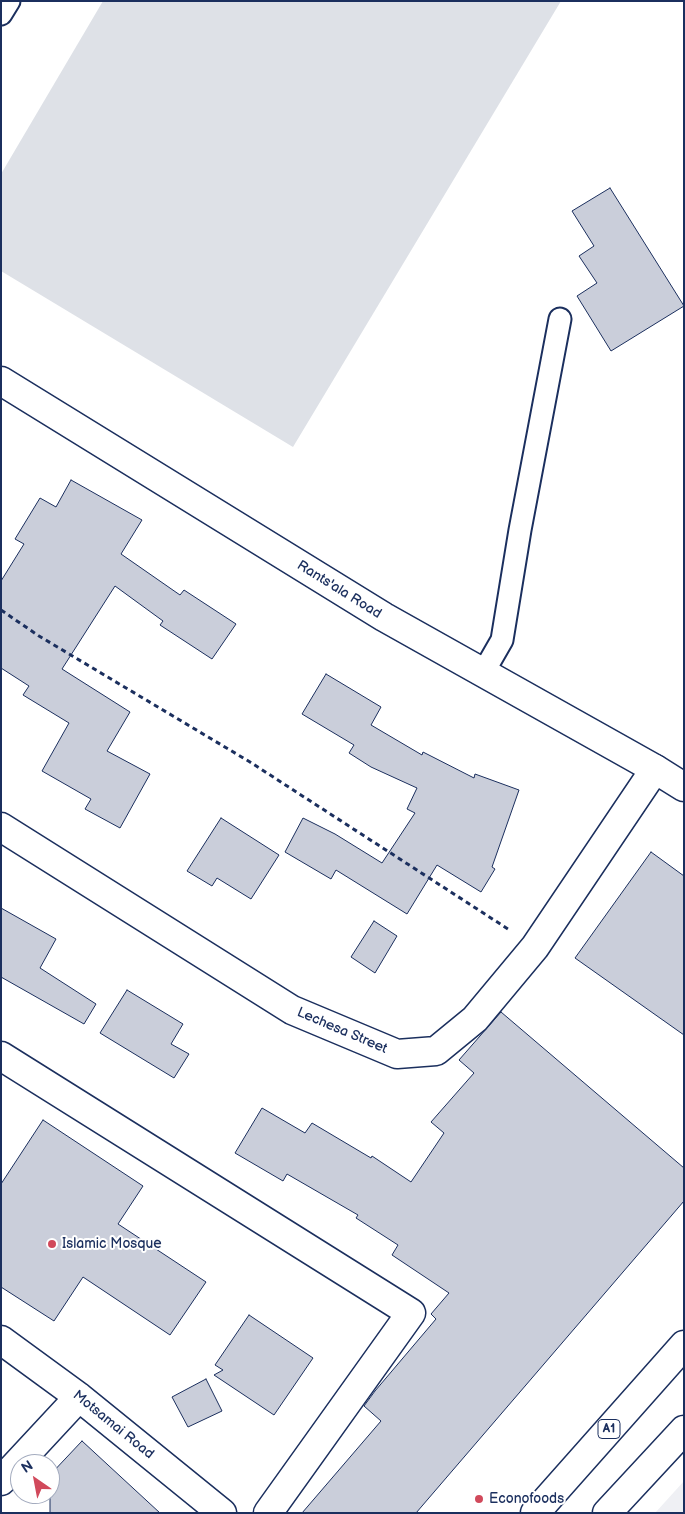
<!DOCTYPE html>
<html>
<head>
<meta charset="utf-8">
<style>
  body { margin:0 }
  #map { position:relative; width:685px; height:1514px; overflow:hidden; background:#fff; font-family:"Balsamiq Sans",sans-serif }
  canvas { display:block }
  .frame { position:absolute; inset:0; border:2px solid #1b2f5e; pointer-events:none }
  .north { position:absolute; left:10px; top:1454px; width:50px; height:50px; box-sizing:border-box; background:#fff; border:1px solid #a4acbf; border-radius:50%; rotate:327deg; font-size:14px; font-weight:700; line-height:20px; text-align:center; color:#1b2f5e }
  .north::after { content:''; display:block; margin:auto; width:18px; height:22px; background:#d1495b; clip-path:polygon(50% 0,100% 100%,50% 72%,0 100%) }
</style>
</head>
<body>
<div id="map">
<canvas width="685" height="1514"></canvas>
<div class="frame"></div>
<div class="north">N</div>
</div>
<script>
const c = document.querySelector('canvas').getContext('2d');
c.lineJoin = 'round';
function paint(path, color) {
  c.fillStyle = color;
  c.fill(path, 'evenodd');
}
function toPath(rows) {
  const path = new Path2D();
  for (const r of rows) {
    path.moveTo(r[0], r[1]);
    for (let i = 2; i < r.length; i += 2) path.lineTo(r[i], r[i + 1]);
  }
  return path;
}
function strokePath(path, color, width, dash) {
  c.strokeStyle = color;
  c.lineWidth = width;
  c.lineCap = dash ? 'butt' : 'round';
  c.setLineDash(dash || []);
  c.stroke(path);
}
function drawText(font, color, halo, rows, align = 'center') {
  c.font = font + ' "Balsamiq Sans",sans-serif';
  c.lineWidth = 4;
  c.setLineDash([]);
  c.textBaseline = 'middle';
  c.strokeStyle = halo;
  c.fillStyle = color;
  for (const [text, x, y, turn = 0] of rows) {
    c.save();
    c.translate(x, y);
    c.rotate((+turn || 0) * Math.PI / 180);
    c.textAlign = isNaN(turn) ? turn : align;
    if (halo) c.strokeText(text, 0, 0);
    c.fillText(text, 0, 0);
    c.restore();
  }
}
const built = toPath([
  [684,1481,684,1513,655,1513]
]);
const green = toPath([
  [103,1,561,1,293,447,1,271,1,174]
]);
const building = toPath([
  [610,188,684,306,611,351,577,296,597,283,579,256,594,246,572,211,610,188],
  [71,480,142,520,121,554,180,595,184,590,236,624,212,659,160,625,163,621,115,586,62,669,130,712,107,751,150,774,120,828,85,809,91,799,42,771,69,723,23,695,29,686,1,668,1,581,24,544,15,539,40,498,56,507,71,480],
  [326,674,381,707,371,725,422,755,423,752,474,778,475,774,519,790,492,867,495,869,481,892,437,865,407,914,336,870,331,879,285,852,303,818,335,834,382,863,415,813,407,809,417,788,371,767,349,753,354,745,302,714,326,674],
  [221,818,279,855,251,899,217,878,212,886,187,871,221,818],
  [651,852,684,876,684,1035,575,958,651,852],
  [1,908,56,939,40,968,96,1004,84,1024,1,977,1,908],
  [374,921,397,936,375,973,351,957,374,921],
  [127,990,183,1024,171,1044,189,1054,174,1078,100,1033,127,990],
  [501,1012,684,1168,684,1201,416,1513,302,1513,381,1421,364,1406,375,1391,436,1319,431,1314,449,1293,392,1255,398,1245,356,1218,358,1215,287,1174,283,1181,235,1153,262,1108,305,1133,312,1123,371,1158,372,1156,411,1182,444,1133,431,1122,474,1073,459,1060,501,1012],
  [43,1120,143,1186,118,1224,206,1282,170,1335,83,1277,54,1321,1,1287,1,1184,43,1120],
  [249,1315,313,1358,274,1415,214,1375,223,1370,215,1365,249,1315],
  [206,1379,222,1411,188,1427,172,1397,206,1379],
  [82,1441,160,1513,50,1513,50,1475,82,1441]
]);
const path = toPath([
  [1,610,39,636,250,762,508,929]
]);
const service = toPath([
  [1,14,9,1],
  [483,673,502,640,520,530,560,319]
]);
const minor = toPath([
  [1,827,292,1010,397,1054,436,1051,475,1019,535,947,655,769],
  [1,1056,411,1313,268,1513],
  [1,1340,79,1397,222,1513],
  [1,1481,79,1397]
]);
const tertiary = toPath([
  [1,381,384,617,655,769,684,787]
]);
const primary = toPath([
  [535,1513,684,1345],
  [607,1513,684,1430]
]);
const markers = [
  [52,1244,5,"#d1495b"],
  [479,1499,5,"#d1495b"]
];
const shields = [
  [609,1429,22]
];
const shieldNames = [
  ["A1",609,1429]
];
const streetNames = [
  ["Rants'ala Road",339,590,32],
  ["Lechesa Street",342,1031,23],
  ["Motsamai Road",113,1425,39]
];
const poiNames = [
  ["Islamic Mosque",62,1244],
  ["Econofoods",489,1499]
];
paint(built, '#eff0f4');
paint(green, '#dee1e7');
paint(building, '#caceda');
strokePath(building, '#1b2f5e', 1);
strokePath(service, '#1b2f5e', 25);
strokePath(minor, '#1b2f5e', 31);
strokePath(tertiary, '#1b2f5e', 31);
strokePath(primary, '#1b2f5e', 31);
strokePath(path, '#1b2f5e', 3, [5, 4]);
strokePath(service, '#fff', 21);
strokePath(minor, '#fff', 28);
strokePath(tertiary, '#fff', 28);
strokePath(primary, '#fff', 28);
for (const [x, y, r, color] of markers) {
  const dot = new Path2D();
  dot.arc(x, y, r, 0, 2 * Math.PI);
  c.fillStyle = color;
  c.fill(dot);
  strokePath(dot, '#fff', 2);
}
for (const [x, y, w] of shields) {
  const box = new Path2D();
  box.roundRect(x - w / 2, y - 9.5, w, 19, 4);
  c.fillStyle = '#fff';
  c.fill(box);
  strokePath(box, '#1b2f5e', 1);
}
drawText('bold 12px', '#1b2f5e', null, shieldNames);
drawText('14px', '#1b2f5e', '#fff', streetNames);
drawText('14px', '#1b2f5e', '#fff', poiNames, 'left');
</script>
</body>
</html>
